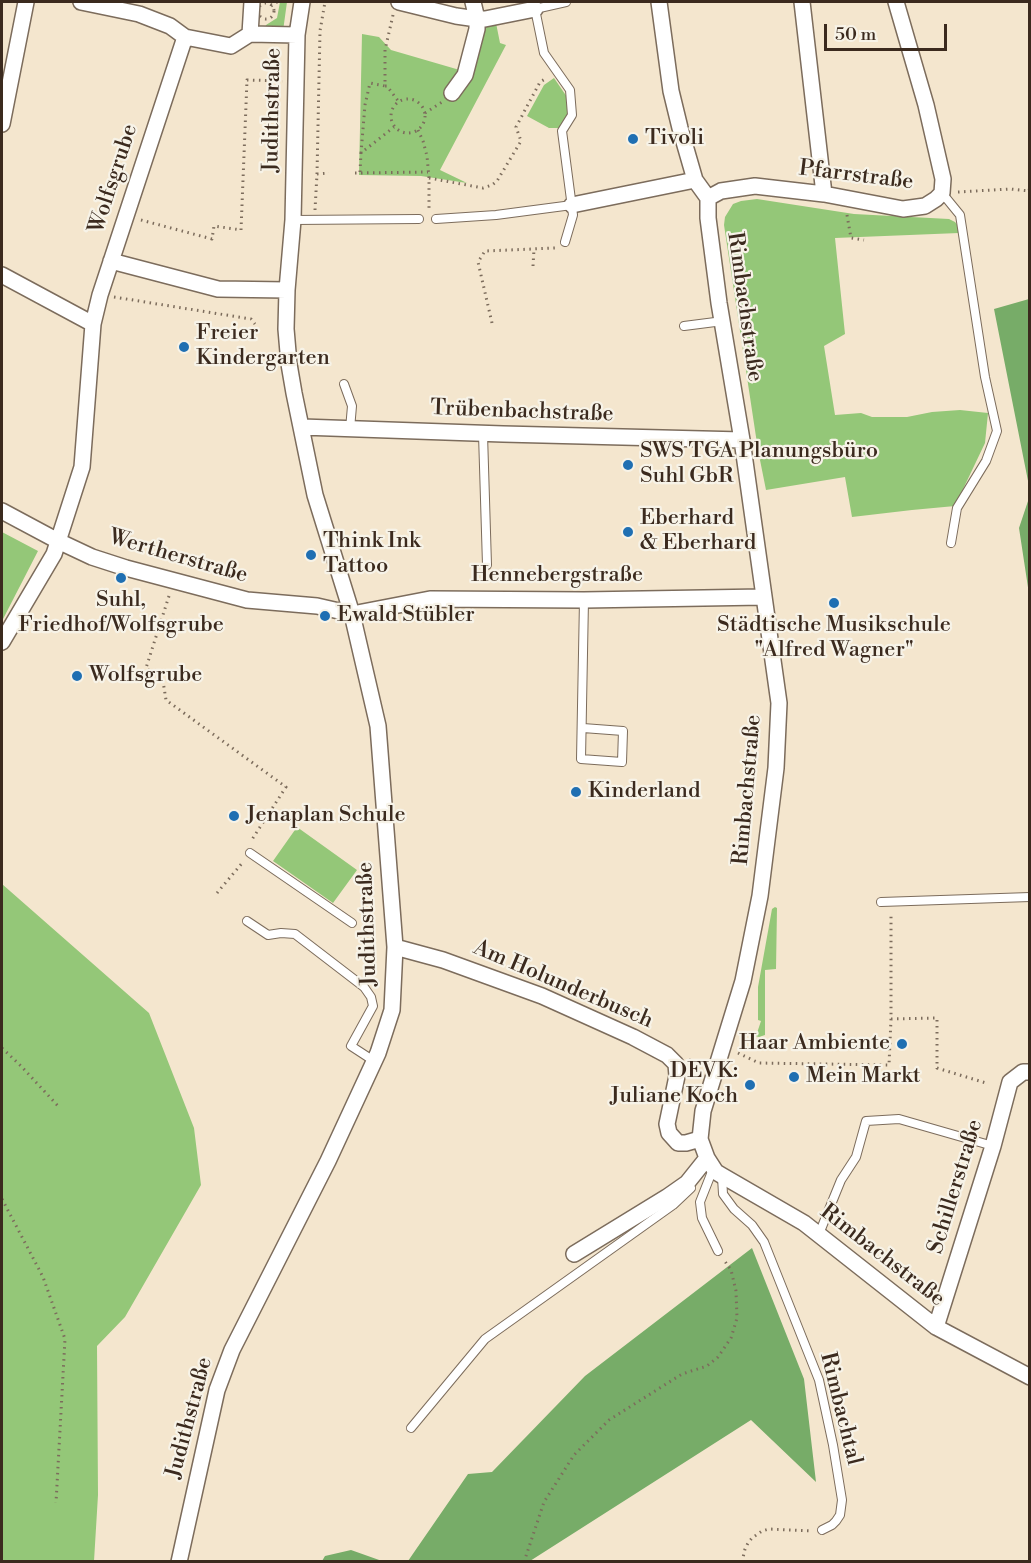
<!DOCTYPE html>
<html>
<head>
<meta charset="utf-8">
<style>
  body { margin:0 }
  #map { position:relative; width:1031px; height:1563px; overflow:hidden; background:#f4e6ce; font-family:"Libre Bodoni",serif }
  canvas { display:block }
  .frame { position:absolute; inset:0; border:3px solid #3b2a1e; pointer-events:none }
  .scale { position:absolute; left:824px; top:24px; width:123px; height:27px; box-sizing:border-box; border:3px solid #3b2a1e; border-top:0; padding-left:8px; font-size:18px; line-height:21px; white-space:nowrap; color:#3b2a1e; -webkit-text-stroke:4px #f7f3e8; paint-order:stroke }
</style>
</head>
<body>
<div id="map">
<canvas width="1031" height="1563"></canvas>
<div class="frame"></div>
<div class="scale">50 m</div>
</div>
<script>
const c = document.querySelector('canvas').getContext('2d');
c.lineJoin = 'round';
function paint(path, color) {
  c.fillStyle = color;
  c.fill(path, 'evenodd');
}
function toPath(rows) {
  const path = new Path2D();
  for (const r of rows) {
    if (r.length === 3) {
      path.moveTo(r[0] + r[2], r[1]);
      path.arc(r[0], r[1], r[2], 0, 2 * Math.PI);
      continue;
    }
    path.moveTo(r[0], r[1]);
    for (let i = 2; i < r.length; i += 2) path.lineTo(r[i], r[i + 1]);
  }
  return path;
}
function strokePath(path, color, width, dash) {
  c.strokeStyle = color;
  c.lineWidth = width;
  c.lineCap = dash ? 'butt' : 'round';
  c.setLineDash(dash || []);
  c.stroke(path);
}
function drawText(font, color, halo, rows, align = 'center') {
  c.font = font + ' "Libre Bodoni",serif';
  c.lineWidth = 4.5;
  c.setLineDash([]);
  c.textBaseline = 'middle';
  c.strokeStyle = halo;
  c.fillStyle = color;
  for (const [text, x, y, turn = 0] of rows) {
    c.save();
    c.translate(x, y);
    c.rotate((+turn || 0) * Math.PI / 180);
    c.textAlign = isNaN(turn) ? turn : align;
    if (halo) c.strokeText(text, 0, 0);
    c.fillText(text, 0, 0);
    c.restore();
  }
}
const green = toPath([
  [280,2,287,2,283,31,265,27,266,25,277,18],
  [496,23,500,43,506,45,440,170,467,183,421,176,359,175,362,34,379,37,391,50,470,73,484,25],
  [554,78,567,97,569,113,559,128,549,128,527,116,544,85],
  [757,199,854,214,949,219,955,222,959,227,959,233,835,238,845,334,824,346,835,415,861,413,872,417,907,417,932,412,960,410,988,413,985,443,955,506,912,510,852,517,845,477,766,490,758,450,724,225,725,217,733,204,741,201],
  [2,532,38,551,2,621],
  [297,827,357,870,333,903,273,861],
  [2,884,149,1013,194,1128,201,1185,125,1317,97,1346,98,1495,94,1561,2,1561],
  [775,907,777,908,776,969,765,970,765,1035,759,1037,751,1035,752,1031,757,1033,761,1021,758,1020,758,987,772,909]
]);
const forest = toPath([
  [1029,299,1030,299,1029,486,994,309],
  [1029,498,1029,594,1019,528],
  [752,1248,804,1379,816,1482,751,1420,530,1561,408,1561,468,1474,492,1472,585,1376],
  [351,1550,382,1561,322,1561,325,1556]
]);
const path = toPath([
  [266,11,8],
  [271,6,277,2],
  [393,15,385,50,385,86,387,86,399,102],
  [408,116,17],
  [425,113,442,102],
  [418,130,423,141,427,156,429,178,429,211],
  [1030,132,1030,181],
  [361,153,365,105,370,83,385,86],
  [360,172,361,153,394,127],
  [355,173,428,172],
  [317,174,329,173],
  [429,178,483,188,492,185,497,181,521,141,516,127,540,82,547,78],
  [958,192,1010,189,1029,191,1030,186],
  [315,210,317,174,320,31,325,2],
  [847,215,851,238,864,240],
  [141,220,212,239,214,226,241,230,247,80,283,81],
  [533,266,534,249],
  [114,297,251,319,255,324],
  [492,323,478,262,485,251,556,248],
  [169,596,146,668,163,681,166,700,286,787,251,841],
  [217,893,243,862],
  [891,1019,937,1018,937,1068,986,1083],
  [2,1048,21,1066,58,1106],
  [738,1053,759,1063,889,1065,891,1019,891,913],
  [689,1060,703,1063],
  [2,1199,43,1277,65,1339,56,1503],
  [524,1562,544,1502,574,1455,609,1420,682,1374,707,1366,718,1357,731,1338,737,1318,736,1291,731,1270,724,1260],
  [742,1562,745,1549,748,1543,752,1538,762,1531,769,1529,812,1531]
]);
const service = toPath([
  [942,193,960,215,985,377,997,431,986,461,957,508,951,543],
  [436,219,496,215,572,205],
  [293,220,419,219],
  [565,242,573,215,562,131,572,115,570,90,544,53,535,9,566,2],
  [684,326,723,321],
  [344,384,352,406,350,429],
  [483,434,487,565],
  [583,728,623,731,622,762,581,759,584,600],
  [250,853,352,923],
  [881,902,1030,897],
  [247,921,268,935,281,933,295,934,364,987,371,997,373,1006,351,1046,374,1061],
  [713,1169,700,1202,702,1218,718,1251],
  [722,1177,723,1194,734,1209,752,1225,764,1242,819,1380,833,1445,842,1500,840,1515,836,1521,832,1525,822,1530],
  [819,1234,841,1180,856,1157,866,1121,899,1119,993,1146],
  [411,1428,485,1339,673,1205,691,1188]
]);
const minor = toPath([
  [81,2,139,14,170,26,185,37,231,46,250,34],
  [252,2,250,34,297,35],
  [399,2,456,16,477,19,485,19,535,9],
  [659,2,671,91,680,128,695,180,708,198,708,218,719,303,742,440,779,703,776,768,760,896,743,981,703,1111,700,1139,707,1158,716,1172,721,1175,804,1223,936,1327,1030,1377],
  [802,2,824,194],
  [452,93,465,75,477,29,477,19,473,2],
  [2,124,26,2],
  [708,198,721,191,755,186,824,194,903,209,925,206,936,199,942,193,943,179,926,105,896,2],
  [572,205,695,180],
  [111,261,218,289,287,290],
  [2,275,93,324],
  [302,427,503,434,742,440],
  [2,511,58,541,92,557,126,568,247,600,317,606,352,614,430,599,584,600,763,597],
  [2,642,54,554,82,467,93,324,100,295,185,37],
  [395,947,443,960,542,996,633,1037,667,1055,676,1064,677,1076,667,1124,669,1133,678,1143,686,1143,700,1139],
  [574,1254,667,1197,687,1183,707,1158],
  [936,1327,993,1146,1010,1082,1023,1072,1030,1072],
  [179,1562,217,1390,232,1350,328,1161,378,1053,392,1010,395,947,378,726,352,614,315,495,294,393,289,364,286,329,287,290,293,220,297,35,302,2]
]);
const markers = [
  [633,139,6,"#1f6fb2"],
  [184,347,6,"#1f6fb2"],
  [628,465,6,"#1f6fb2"],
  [628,532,6,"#1f6fb2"],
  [311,555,6,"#1f6fb2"],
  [121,578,6,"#1f6fb2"],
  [834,603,6,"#1f6fb2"],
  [325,616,6,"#1f6fb2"],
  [77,676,6,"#1f6fb2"],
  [576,792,6,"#1f6fb2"],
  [234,816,6,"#1f6fb2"],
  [902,1044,6,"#1f6fb2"],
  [794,1077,6,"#1f6fb2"],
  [750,1085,6,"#1f6fb2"]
];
const streetNames = [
  ["Judithstraße",273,110,-89],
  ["Pfarrstraße",856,176,7],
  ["Wolfsgrube",114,179,-72],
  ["Rimbachstraße",744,307,82],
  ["Trübenbachstraße",522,412,2],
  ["Wertherstraße",178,557,16],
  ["Hennebergstraße",557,576],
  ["Rimbachstraße",748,790,-85],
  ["Judithstraße",368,924,-92],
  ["Am Holunderbusch",563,985,23],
  ["Schillerstraße",956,1187,-73],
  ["Rimbachstraße",882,1256,38],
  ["Rimbachtal",840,1409,76],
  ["Judithstraße",190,1418,-75]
];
const poiNames = [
  ["Tivoli",645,139],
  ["Freier",196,334],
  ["Kindergarten",196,359],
  ["SWS TGA Planungsbüro",640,452],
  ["Suhl GbR",640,477],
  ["Eberhard",640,519],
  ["& Eberhard",640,544],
  ["Think Ink",323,542],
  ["Tattoo",323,567],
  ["Suhl,",121,601,"center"],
  ["Friedhof/Wolfsgrube",121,626,"center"],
  ["Ewald Stübler",337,616],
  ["Städtische Musikschule",834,626,"center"],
  ["\"Alfred Wagner\"",834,651,"center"],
  ["Wolfsgrube",89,676],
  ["Kinderland",588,792],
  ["Jenaplan Schule",246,816],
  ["Haar Ambiente",890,1044,"right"],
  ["DEVK:",738,1072,"right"],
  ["Juliane Koch",738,1097,"right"],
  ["Mein Markt",806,1077]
];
paint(green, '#94c778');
paint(forest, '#77ac68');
strokePath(service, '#7c6c5c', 10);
strokePath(minor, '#7c6c5c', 18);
strokePath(path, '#7c6c5c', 3, [1.5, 4.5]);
strokePath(service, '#fff', 8);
strokePath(minor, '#fff', 15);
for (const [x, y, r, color] of markers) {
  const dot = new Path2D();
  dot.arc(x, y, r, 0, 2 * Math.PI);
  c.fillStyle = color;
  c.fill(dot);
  strokePath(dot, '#f7f3e8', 2);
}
drawText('22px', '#3b2a1e', '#f7f3e8', streetNames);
drawText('22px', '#3b2a1e', '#f7f3e8', poiNames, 'left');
</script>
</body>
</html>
